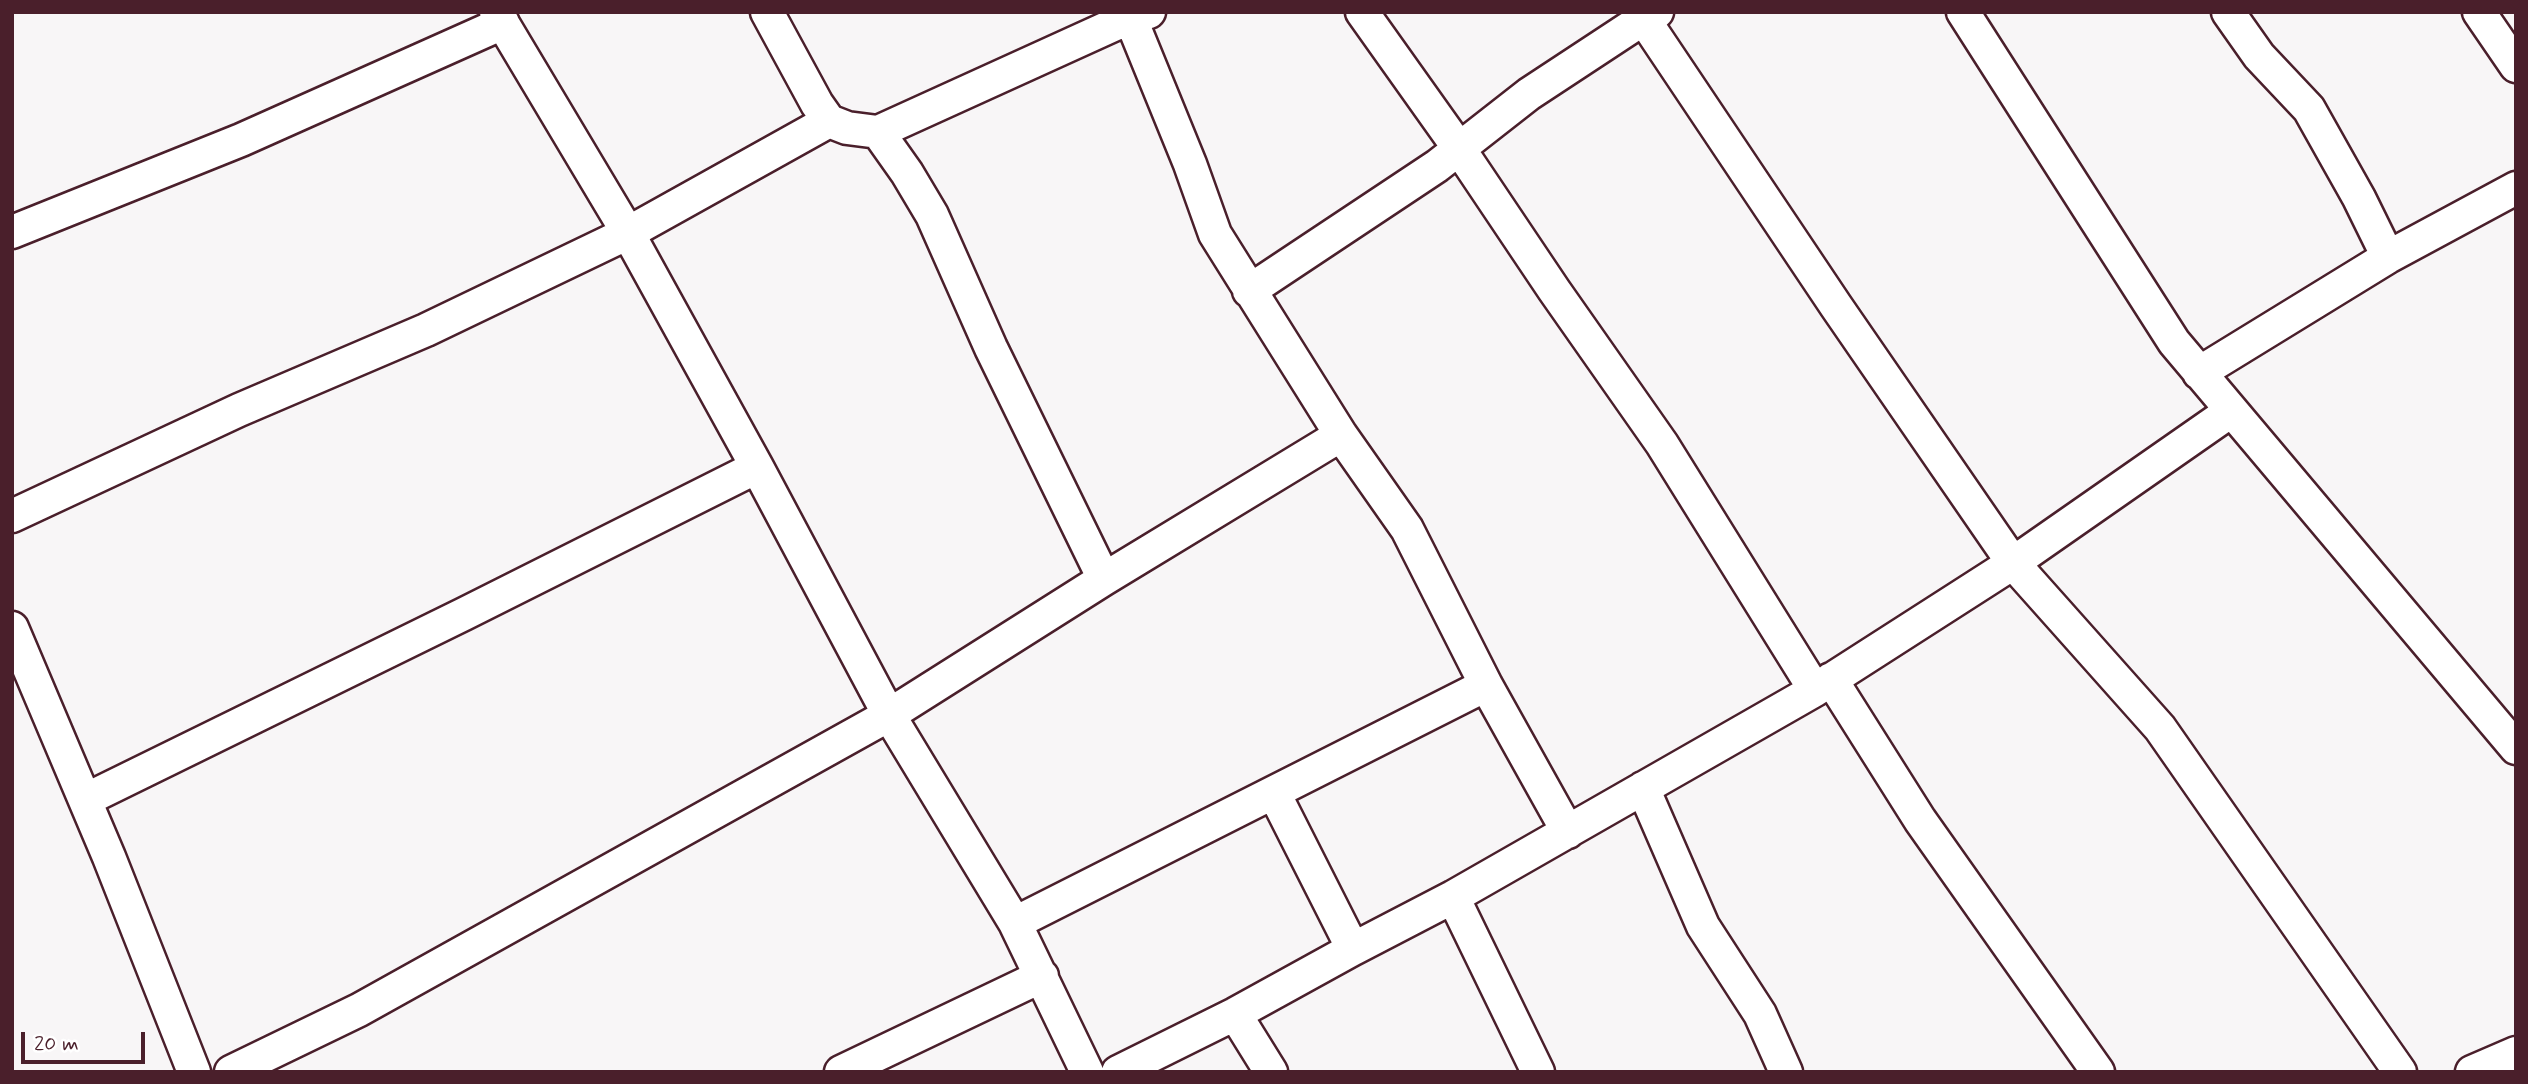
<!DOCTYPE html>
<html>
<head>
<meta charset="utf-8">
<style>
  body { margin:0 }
  #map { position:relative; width:2528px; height:1084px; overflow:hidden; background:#f8f6f7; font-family:Mynerve,sans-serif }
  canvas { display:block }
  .frame { position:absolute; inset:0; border:14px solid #4a1f2b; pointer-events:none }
  .scale { position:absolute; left:21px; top:1032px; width:124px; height:32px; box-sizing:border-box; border:4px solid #4a1f2b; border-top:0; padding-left:9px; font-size:21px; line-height:24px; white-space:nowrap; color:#4a1f2b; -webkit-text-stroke:5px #fff; paint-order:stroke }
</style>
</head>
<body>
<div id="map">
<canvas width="2528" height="1084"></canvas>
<div class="frame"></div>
<div class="scale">20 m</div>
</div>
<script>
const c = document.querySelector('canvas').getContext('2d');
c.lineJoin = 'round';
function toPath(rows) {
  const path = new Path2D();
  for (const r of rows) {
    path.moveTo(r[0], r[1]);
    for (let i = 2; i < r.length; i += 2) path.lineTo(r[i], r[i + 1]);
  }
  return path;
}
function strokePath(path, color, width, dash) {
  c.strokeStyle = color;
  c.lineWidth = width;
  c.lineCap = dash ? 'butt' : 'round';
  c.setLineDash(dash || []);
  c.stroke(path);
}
const minor = toPath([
  [496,12,628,233,757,467,889,715,1015,923,1087,1072],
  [767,12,817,104,829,121,847,128,878,132,907,173,932,215,991,348,1104,579],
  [1128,12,1190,164,1215,234,1341,435,1407,529,1486,685,1568,832],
  [1362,12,1458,147,1554,290,1662,444,1815,690],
  [1639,12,1836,306,2013,563,2160,728,2400,1072],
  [1963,12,2174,342,2516,748],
  [2228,12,2259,56,2309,109,2359,198,2388,257],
  [2479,12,2516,66],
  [878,132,1131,17,1149,12],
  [12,232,241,140,503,23],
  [1249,291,1437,166,1529,94,1643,19,1657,12],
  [2199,373,2388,257,2516,188],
  [12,516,239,410,426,330,628,233,829,121],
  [12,628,109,857,194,1072],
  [1831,679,1920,820,2098,1072],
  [1643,788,1703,926,1760,1014,1786,1072],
  [1274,793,1353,949],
  [85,800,464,614,757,467],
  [1453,897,1538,1072],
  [1015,923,1486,685],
  [1235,1014,1271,1072],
  [231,1072,359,1010,889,715,1104,579,1341,435],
  [841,1072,1042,976],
  [1118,1072,1235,1014,1353,949,1453,897,1815,690,2013,563,2231,411],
  [2472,1072,2516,1053]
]);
strokePath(minor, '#4a1f2b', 37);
strokePath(minor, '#fff', 32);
</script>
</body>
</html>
